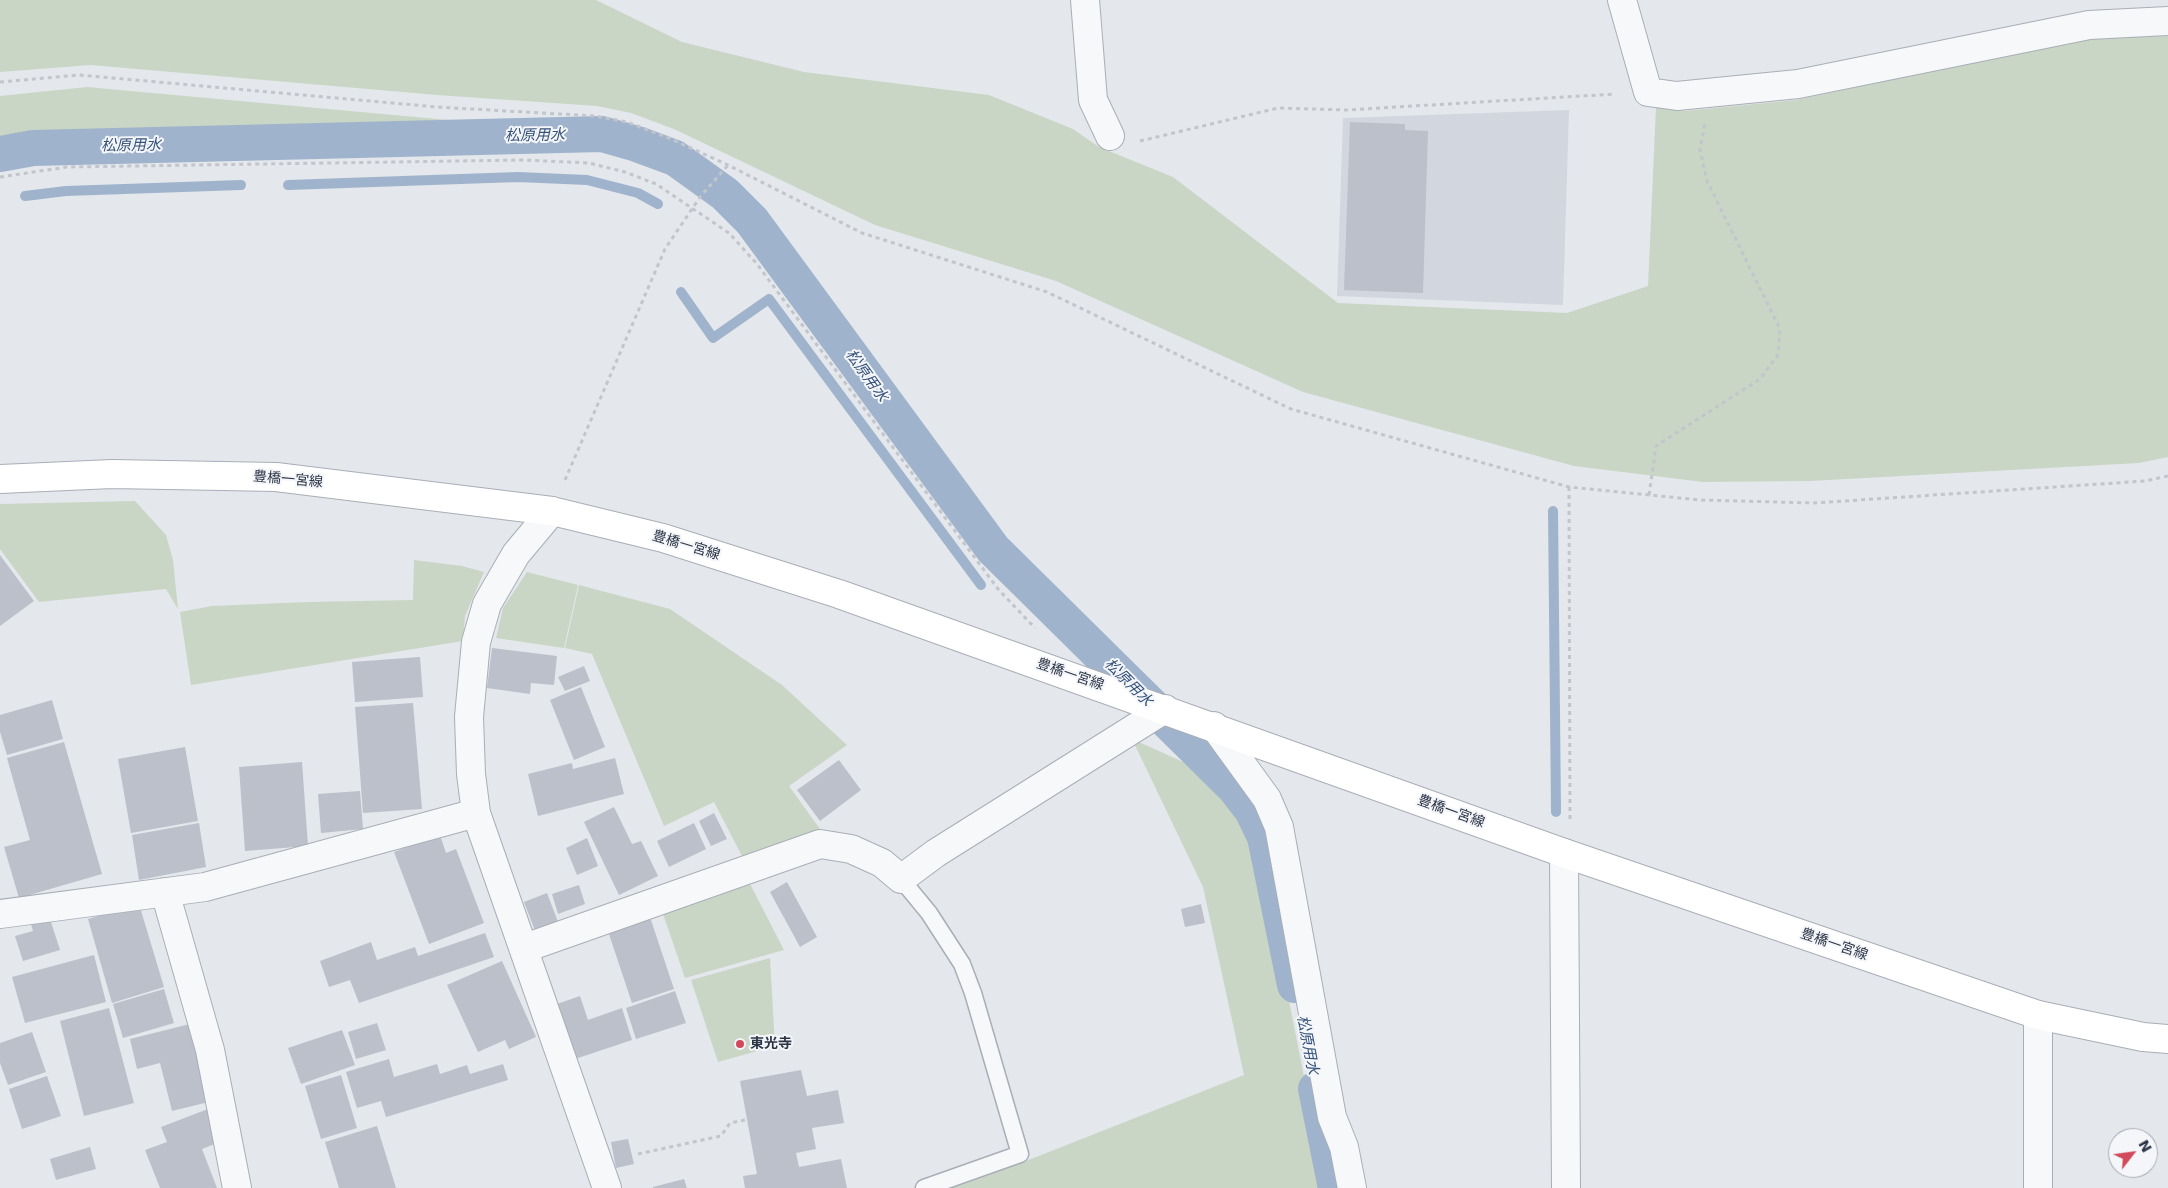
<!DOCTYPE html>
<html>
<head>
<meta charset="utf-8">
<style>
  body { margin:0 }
  #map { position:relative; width:2168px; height:1188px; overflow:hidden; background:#e4e7ec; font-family:"DejaVu Sans",sans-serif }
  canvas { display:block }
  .north { position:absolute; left:2108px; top:1128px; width:50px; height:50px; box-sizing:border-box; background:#f4f6f9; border:1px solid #a4a8b1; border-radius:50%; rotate:60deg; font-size:14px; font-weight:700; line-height:20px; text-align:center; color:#2b3445 }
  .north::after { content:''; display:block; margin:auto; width:18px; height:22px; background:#d1495b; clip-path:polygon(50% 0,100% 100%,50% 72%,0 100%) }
</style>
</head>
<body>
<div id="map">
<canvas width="2168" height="1188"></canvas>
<div class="north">N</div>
</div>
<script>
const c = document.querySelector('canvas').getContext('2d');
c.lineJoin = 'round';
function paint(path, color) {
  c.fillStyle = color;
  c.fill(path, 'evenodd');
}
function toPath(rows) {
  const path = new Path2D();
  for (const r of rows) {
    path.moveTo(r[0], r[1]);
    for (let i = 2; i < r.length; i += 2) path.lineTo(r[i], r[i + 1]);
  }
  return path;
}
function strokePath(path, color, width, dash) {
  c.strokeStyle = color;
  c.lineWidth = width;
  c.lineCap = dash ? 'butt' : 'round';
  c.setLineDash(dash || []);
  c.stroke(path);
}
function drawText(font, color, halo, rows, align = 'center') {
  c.font = font + ' "DejaVu Sans","Noto Sans JP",sans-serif';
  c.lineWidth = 4;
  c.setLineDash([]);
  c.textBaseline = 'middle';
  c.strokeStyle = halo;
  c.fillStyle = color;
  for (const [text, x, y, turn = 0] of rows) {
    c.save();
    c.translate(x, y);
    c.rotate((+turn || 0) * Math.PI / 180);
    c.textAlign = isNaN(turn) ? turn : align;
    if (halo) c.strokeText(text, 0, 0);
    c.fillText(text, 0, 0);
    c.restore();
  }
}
const built = toPath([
  [1569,110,1563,305,1337,296,1343,118]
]);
const green = toPath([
  [0,0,596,0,682,42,804,72,989,95,1073,129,1099,147,1173,177,1338,303,1567,313,1648,286,1656,107,1684,111,1796,100,2094,37,2168,34,2168,457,2139,463,1810,481,1703,482,1574,466,1303,392,1056,281,875,225,674,129,631,113,597,106,437,95,91,65,0,72],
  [87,87,514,126,28,135,0,140,0,96],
  [135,501,166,535,173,560,178,609,166,589,39,602,0,549,0,504],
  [414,560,462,566,484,572,465,616,463,641,191,685,180,612,212,606,307,602,413,600],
  [527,572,578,585,564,648,496,638,503,608],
  [579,585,670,609,782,685,847,745,789,786,825,836,744,860,714,802,664,826,592,654,565,648],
  [1132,739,1210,774,1231,794,1246,815,1257,839,1326,1188,948,1188,1026,1161,1244,1075,1203,887],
  [749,882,784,950,685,978,662,911],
  [770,958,775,1046,718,1062,691,980]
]);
const stream = toPath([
  [288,185,518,177,587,180,638,193,658,204],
  [25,196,66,191,241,185],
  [681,292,713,338,769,299,981,585],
  [1553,511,1556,812]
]);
const canal = toPath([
  [0,154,33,148,602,134,637,144,675,158,725,194,752,221,993,549,1235,788,1252,810,1265,837,1295,985],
  [1316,1089,1336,1188]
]);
const building = toPath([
  [1350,122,1405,124,1405,130,1428,131,1423,293,1344,290],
  [0,555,34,601,0,626],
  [492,648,557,656,554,685,531,683,530,694,487,688],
  [420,657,423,697,355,702,352,662],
  [584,666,590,681,565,691,558,677],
  [581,687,605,747,574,760,550,700],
  [52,700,63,739,7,755,0,732,0,715],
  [413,703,422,809,363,813,355,707],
  [64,742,102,874,19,898,4,847,30,840,7,758],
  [185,747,198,821,131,833,118,759],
  [615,758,624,794,538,816,528,774,572,763,573,769],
  [839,760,861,790,820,821,797,790],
  [302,762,308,846,245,851,239,767],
  [360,791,363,829,321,833,318,794],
  [614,807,632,844,641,841,658,876,619,895,584,822],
  [714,813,727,839,711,846,699,821],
  [199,823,206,867,139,880,132,835],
  [694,823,706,849,669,867,657,841],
  [440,835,446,853,456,849,484,923,429,944,394,852],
  [587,838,598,866,577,875,566,848],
  [787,882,817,937,800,947,770,892],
  [579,885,585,904,558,914,552,894],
  [547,893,560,927,537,936,524,902],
  [139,904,164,987,112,1003,88,919],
  [1201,904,1205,923,1185,927,1181,909],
  [649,914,674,989,632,1003,607,928],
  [49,916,60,950,23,961,15,936,33,931,30,921],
  [485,933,494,957,359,1003,350,980,329,987,320,961,371,942,377,960,415,947,418,956],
  [94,955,106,1002,25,1023,12,977],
  [502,961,536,1037,509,1049,505,1040,478,1052,447,985],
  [164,989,174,1023,123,1038,113,1004],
  [675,991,686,1023,636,1039,626,1008],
  [580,996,588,1020,622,1008,632,1040,575,1059,557,1004],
  [109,1008,134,1103,84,1116,60,1021],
  [194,1023,213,1101,172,1111,160,1063,137,1069,130,1039],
  [377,1023,386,1050,356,1059,348,1032],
  [342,1030,355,1065,301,1084,288,1048],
  [32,1032,46,1072,8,1085,0,1063,0,1043],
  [389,1059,394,1077,437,1064,440,1074,467,1065,470,1074,503,1064,508,1080,386,1117,381,1101,357,1108,346,1072],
  [801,1070,807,1096,838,1090,844,1123,812,1128,816,1149,796,1153,799,1167,841,1159,847,1188,745,1188,743,1176,757,1174,740,1081],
  [341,1075,357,1128,321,1139,305,1086],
  [47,1076,61,1116,22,1129,9,1089],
  [208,1109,220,1142,202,1149,217,1188,160,1188,145,1150,167,1142,161,1127],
  [377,1126,396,1188,339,1188,325,1142],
  [628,1139,634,1164,616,1168,611,1142],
  [90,1147,96,1169,56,1180,50,1159],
  [684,1179,687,1188,653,1188,653,1187]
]);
const path = toPath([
  [0,82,79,75,437,107,595,116,627,122,669,138,728,165,862,233,1047,292,1291,409,1569,487,1700,500,1814,503,2145,481,2168,476],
  [1140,141,1278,108,1346,110,1615,94],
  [0,177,67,167,523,160,589,163,625,172,656,184,729,233,757,264,998,589,1035,628],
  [565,480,665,249,700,197,728,165],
  [1569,487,1570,821],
  [1649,495,1656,446,1760,379,1778,355,1780,329,1707,181,1700,149,1705,124],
  [638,1154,721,1136,730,1123,745,1120]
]);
const service = toPath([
  [901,879,929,913,962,964,973,993,1020,1154,924,1188]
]);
const minor = toPath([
  [1085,0,1093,100,1110,136],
  [1622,0,1648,92,1677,96,1798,84,2089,25,2168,21],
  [552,511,516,554,487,604,476,642,469,717,471,774,476,813,607,1188],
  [1214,726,1267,799,1279,827,1332,1117,1344,1147,1352,1188],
  [1564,853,1566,1188],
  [165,892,210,1050,237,1188],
  [0,914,205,887,476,813],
  [525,948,820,844,851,849,882,863,901,879,936,853,1165,709],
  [2038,1015,2038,1188]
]);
const secondary = toPath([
  [0,479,112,474,276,477,552,511,663,538,839,594,1564,853,2038,1015,2143,1037,2168,1039]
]);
const markers = [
  [740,1044,5,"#d1495b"]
];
const streetNames = [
  ["豊橋一宮線",288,480,5],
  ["豊橋一宮線",686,546,17],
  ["豊橋一宮線",1070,675,19],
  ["豊橋一宮線",1451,812,20],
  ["豊橋一宮線",1834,945,19]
];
const poiNames = [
  ["東光寺",750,1044]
];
const waterNames = [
  ["松原用水",535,136,-1],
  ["松原用水",131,146,-1],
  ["松原用水",866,376,54],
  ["松原用水",1128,683,45],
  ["松原用水",1307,1045,79]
];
paint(built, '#d2d6de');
paint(green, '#c9d6c5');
strokePath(stream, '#9fb4cc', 10);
strokePath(canal, '#9fb4cc', 36);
paint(building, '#bbc0ca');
strokePath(service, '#a9aeb7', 19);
strokePath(minor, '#a9aeb7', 30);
strokePath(secondary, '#a9aeb7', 30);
strokePath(path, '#c2c5cb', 3, [4, 4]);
strokePath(service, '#f7f8fa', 16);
strokePath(minor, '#f7f8fa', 28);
strokePath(secondary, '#fff', 28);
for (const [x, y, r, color] of markers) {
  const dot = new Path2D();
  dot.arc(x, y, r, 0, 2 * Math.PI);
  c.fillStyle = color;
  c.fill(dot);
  strokePath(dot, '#f4f6f9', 2);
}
drawText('14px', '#2b3445', '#f4f6f9', streetNames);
drawText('bold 14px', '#2b3445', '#f4f6f9', poiNames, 'left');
drawText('italic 15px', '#34527a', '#f4f6f9', waterNames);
</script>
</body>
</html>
